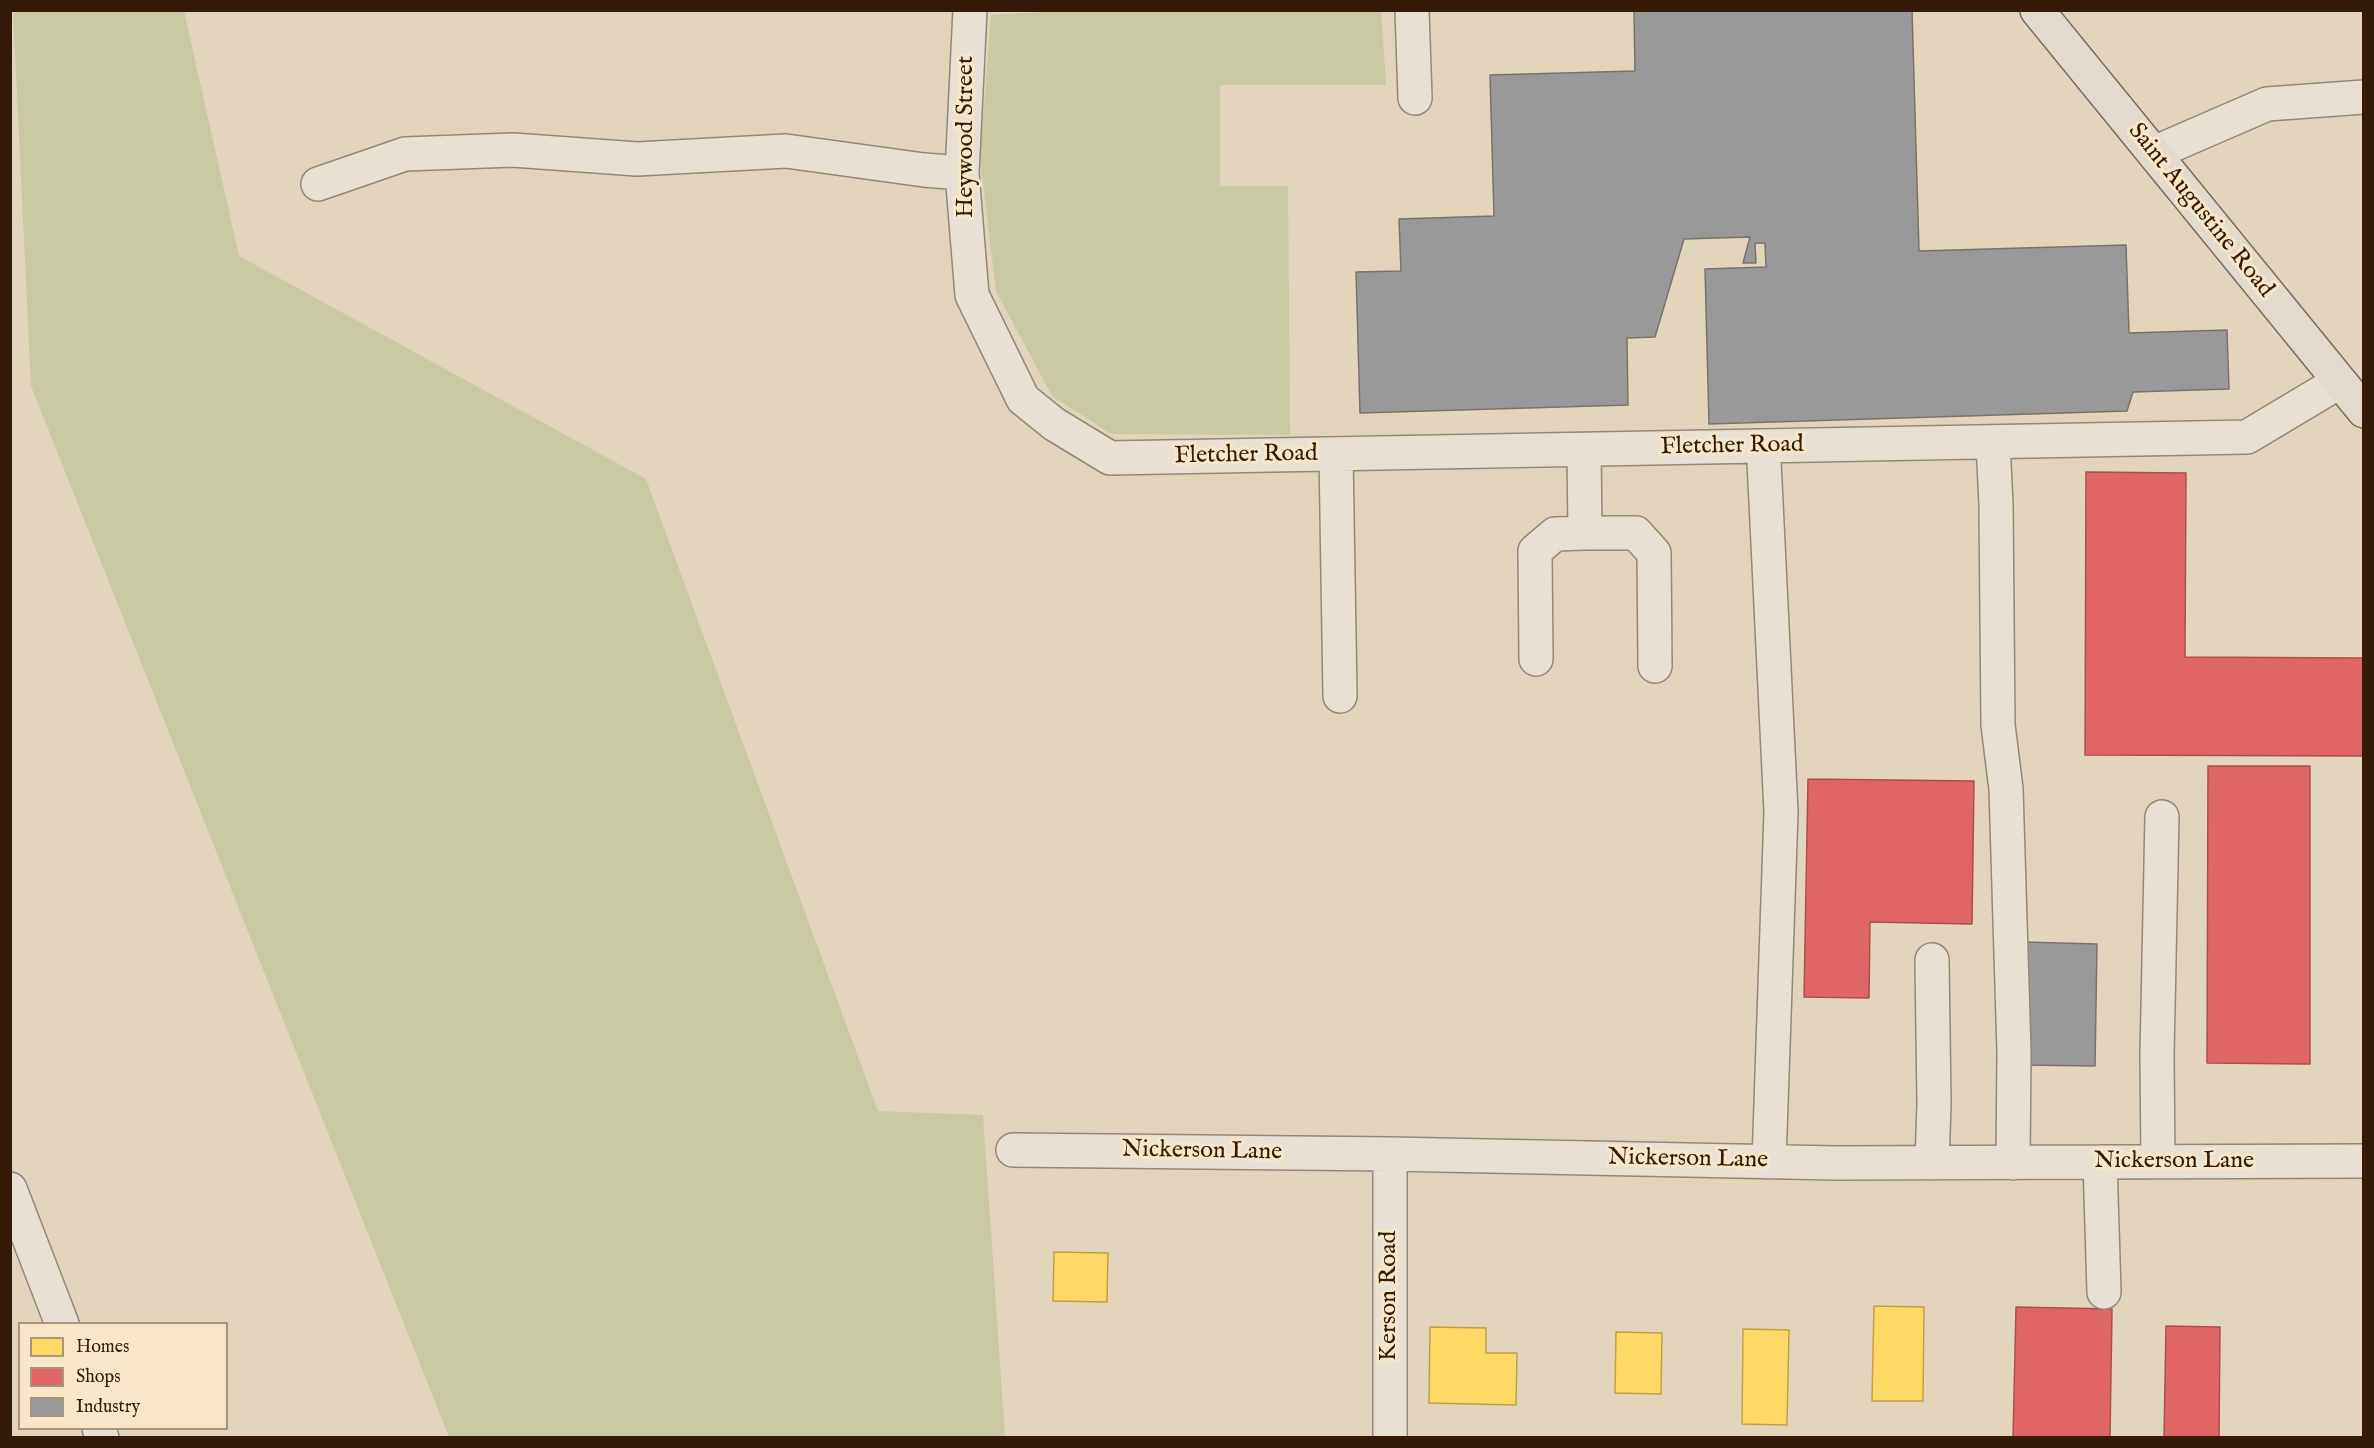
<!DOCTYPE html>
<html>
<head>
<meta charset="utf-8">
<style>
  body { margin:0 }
  #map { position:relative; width:2374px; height:1448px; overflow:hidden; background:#e2d5bb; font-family:"IM FELL English",serif }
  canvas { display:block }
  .frame { position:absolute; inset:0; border:12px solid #331b07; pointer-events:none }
  .legend { position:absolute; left:18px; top:1322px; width:210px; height:108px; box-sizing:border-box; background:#f7e7c8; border:2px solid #a9957b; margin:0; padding:8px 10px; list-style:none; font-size:18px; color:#331b07 }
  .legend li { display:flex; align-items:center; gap:12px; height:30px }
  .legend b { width:30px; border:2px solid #a9957b }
</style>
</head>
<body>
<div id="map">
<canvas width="2374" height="1448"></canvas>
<div class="frame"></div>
<ul class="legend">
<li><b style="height:16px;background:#ffd966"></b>Homes</li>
<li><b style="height:16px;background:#e06666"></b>Shops</li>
<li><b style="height:16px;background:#999"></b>Industry</li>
</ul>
</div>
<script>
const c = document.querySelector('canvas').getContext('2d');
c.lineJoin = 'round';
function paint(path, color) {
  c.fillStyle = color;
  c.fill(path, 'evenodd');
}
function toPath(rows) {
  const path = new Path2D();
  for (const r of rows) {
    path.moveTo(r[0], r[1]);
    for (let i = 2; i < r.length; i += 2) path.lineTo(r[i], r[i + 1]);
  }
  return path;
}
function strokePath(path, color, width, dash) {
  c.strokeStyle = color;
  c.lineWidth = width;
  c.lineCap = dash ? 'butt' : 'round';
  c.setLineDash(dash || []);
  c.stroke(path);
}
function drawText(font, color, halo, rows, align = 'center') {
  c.font = font + ' "IM FELL English",serif';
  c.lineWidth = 6;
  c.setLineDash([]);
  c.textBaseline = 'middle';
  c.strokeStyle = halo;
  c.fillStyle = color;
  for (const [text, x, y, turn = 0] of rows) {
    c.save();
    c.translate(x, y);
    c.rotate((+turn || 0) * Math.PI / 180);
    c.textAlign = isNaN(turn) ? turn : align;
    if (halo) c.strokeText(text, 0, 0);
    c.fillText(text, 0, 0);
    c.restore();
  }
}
const green = toPath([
  [1079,10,1381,11,1386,85,1220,85,1220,186,1288,186,1290,435,1111,434,1052,396,996,291,980,158,991,15],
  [13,11,184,11,239,256,646,479,878,1111,983,1115,1005,1437,449,1437,31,386]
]);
const homes = toPath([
  [1054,1252,1108,1253,1107,1302,1053,1301,1054,1252],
  [1874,1306,1924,1307,1923,1401,1872,1401,1874,1306],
  [1430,1327,1486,1328,1486,1353,1517,1353,1516,1405,1429,1403,1430,1327],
  [1743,1329,1789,1330,1787,1425,1742,1424,1743,1329],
  [1616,1332,1662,1333,1661,1394,1615,1393,1616,1332]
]);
const shops = toPath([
  [2086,472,2186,473,2185,657,2364,658,2364,756,2085,755,2086,472],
  [2208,766,2310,766,2310,1064,2207,1063,2208,766],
  [1808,779,1974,781,1972,924,1870,922,1869,998,1804,997,1808,779],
  [2016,1307,2112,1309,2110,1438,2013,1438,2016,1307],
  [2166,1326,2220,1327,2219,1438,2164,1438,2166,1326]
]);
const industry = toPath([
  [1634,10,1912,10,1919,251,2126,245,2129,333,2227,330,2229,389,2133,392,2127,411,1709,424,1705,269,1766,267,1765,243,1755,243,1756,263,1743,263,1750,237,1684,239,1655,337,1627,338,1628,405,1360,413,1356,272,1401,271,1399,219,1494,216,1490,75,1635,71,1634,10],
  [2025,942,2097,944,2095,1066,2023,1065,2025,942]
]);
const minor = toPath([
  [970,10,962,173,972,295,1023,399,1054,424,1110,458,2247,437,2339,382],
  [1412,10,1415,98],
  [2154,153,2267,104,2364,97],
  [318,184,405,154,513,150,637,159,786,151,924,170,962,173],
  [1993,442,1996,505,1998,725,2006,789,2014,1052,2013,1163],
  [1765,446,1764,461,1781,812,1769,1162],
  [1584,450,1585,533,1636,533,1654,553,1655,666],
  [1336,454,1340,696],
  [1536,659,1535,551,1555,534,1585,533],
  [1013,1150,1390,1154,1836,1163,2364,1161],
  [1390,1154,1390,1438],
  [2100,1162,2104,1292],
  [2158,1162,2157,1054,2162,817],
  [1932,1163,1934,1104,1932,960],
  [10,1189,62,1324],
  [99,1428,102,1438]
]);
const major = toPath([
  [2037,10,2364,411]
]);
const streetNames = [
  ["Heywood Street",967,137,-90],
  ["Saint Augustine Road",2200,211,51],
  ["Fletcher Road",1732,447,-1],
  ["Fletcher Road",1246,456,-1],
  ["Nickerson Lane",1202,1152,1],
  ["Nickerson Lane",1688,1160,1],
  ["Nickerson Lane",2174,1162],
  ["Kerson Road",1390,1296,-90]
];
paint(green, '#c9caa2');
paint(homes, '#ffd966');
strokePath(homes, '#c2a04a', 1.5);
paint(shops, '#e06666');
strokePath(shops, '#ac504a', 1.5);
paint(industry, '#999');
strokePath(industry, '#7a736d', 1.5);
strokePath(minor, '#938978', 36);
strokePath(major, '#7a6f60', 36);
strokePath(minor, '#e7e0d3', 33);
strokePath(major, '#e2dbcc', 33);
drawText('24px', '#331b07', '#f7e7c8', streetNames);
</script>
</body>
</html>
